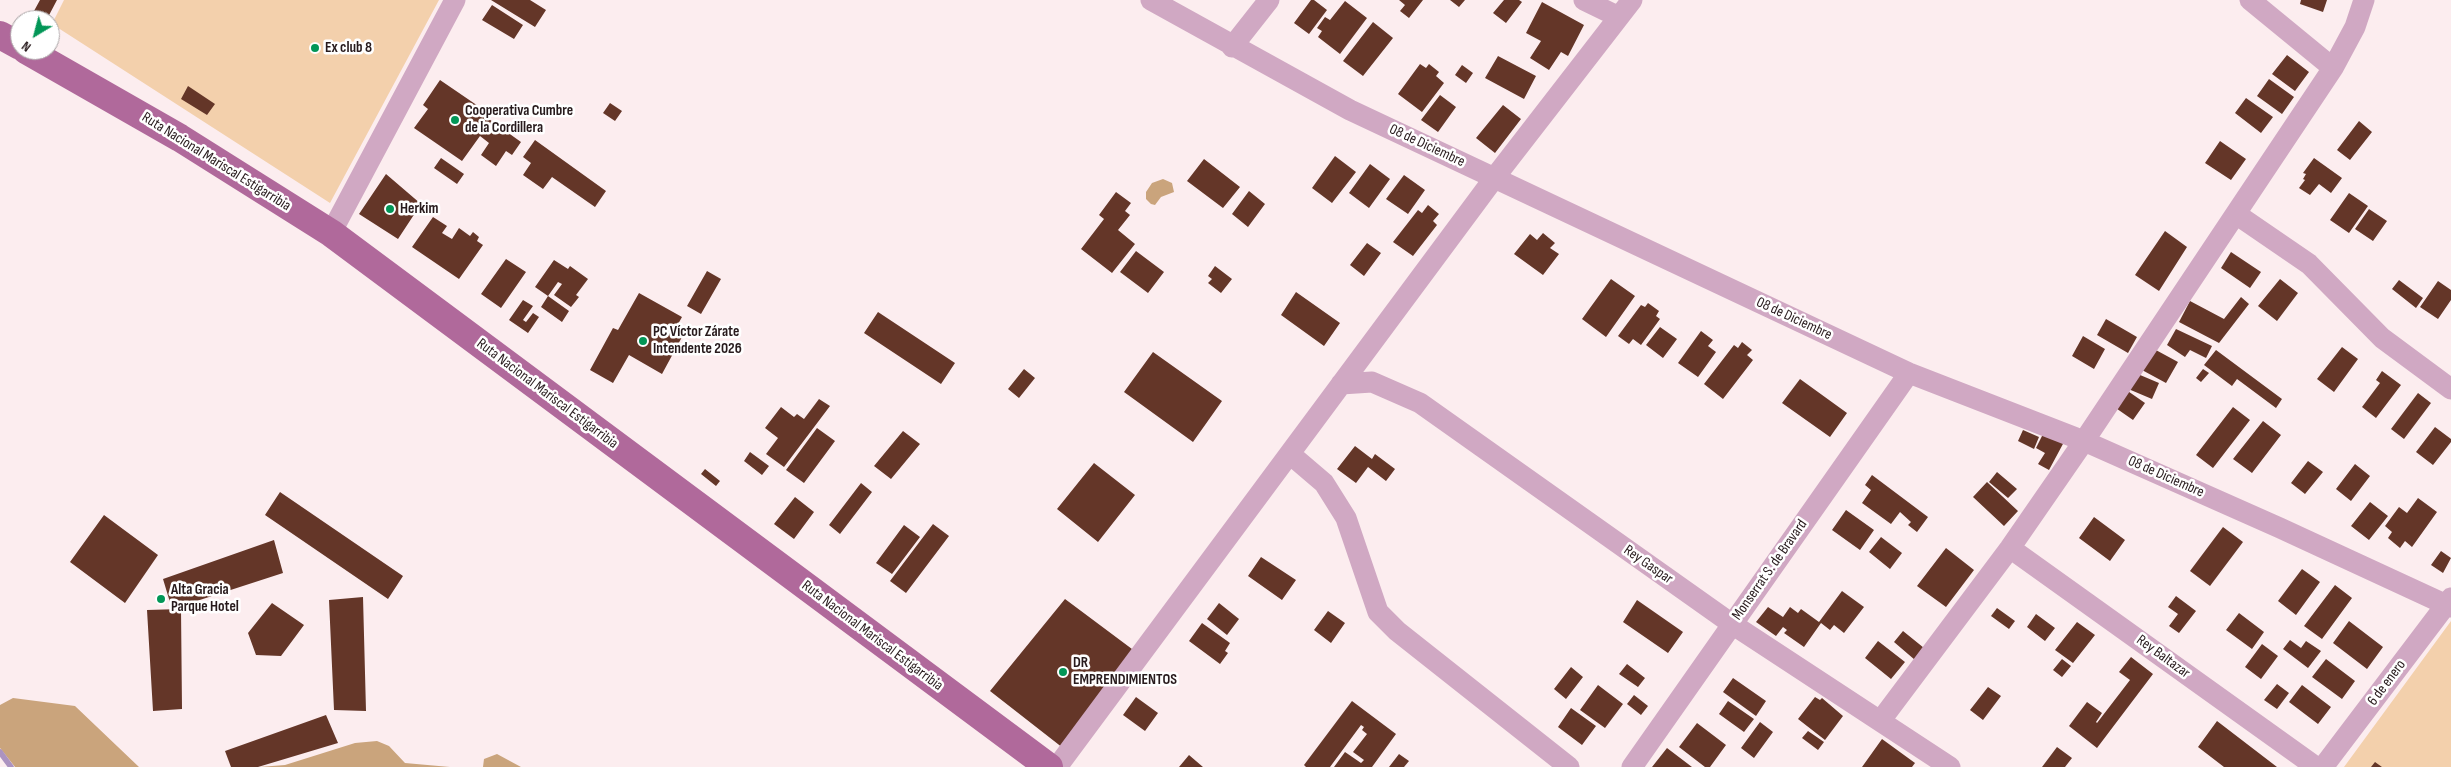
<!DOCTYPE html>
<html>
<head>
<meta charset="utf-8">
<style>
  body { margin:0 }
  #map { position:relative; width:2451px; height:767px; overflow:hidden; background:#fcedef; font-family:"Sofia Sans Condensed",sans-serif }
  canvas { display:block }
  .north { position:absolute; left:10px; top:10px; width:50px; height:50px; box-sizing:border-box; background:#fff; border:1px solid #a9a4a5; border-radius:50%; rotate:217deg; font-size:14px; font-weight:700; line-height:20px; text-align:center; color:#281b1d }
  .north::after { content:''; display:block; margin:auto; width:18px; height:22px; background:#029657; clip-path:polygon(50% 0,100% 100%,50% 72%,0 100%) }
</style>
</head>
<body>
<div id="map">
<canvas width="2451" height="767"></canvas>
<div class="north">N</div>
</div>
<script>
const c = document.querySelector('canvas').getContext('2d');
c.lineJoin = 'round';
function paint(path, color) {
  c.fillStyle = color;
  c.fill(path, 'evenodd');
}
function toPath(rows) {
  const path = new Path2D();
  for (const r of rows) {
    path.moveTo(r[0], r[1]);
    for (let i = 2; i < r.length; i += 2) path.lineTo(r[i], r[i + 1]);
  }
  return path;
}
function strokePath(path, color, width, dash) {
  c.strokeStyle = color;
  c.lineWidth = width;
  c.lineCap = dash ? 'butt' : 'round';
  c.setLineDash(dash || []);
  c.stroke(path);
}
function drawText(font, color, halo, rows, align = 'center') {
  c.font = font + ' "Sofia Sans Condensed",sans-serif';
  c.lineWidth = 5;
  c.setLineDash([]);
  c.textBaseline = 'middle';
  c.strokeStyle = halo;
  c.fillStyle = color;
  for (const [text, x, y, turn = 0] of rows) {
    c.save();
    c.translate(x, y);
    c.rotate((+turn || 0) * Math.PI / 180);
    c.textAlign = isNaN(turn) ? turn : align;
    if (halo) c.strokeText(text, 0, 0);
    c.fillText(text, 0, 0);
    c.restore();
  }
}
const green = toPath([
  [64,0,439,0,330,203,52,24],
  [2451,621,2451,767,2344,767]
]);
const forest = toPath([
  [1163,179,1172,183,1174,192,1161,197,1155,205,1151,204,1146,199,1146,192,1152,183],
  [13,698,75,706,139,767,15,767,0,748,0,705],
  [377,741,389,746,405,763,450,767,259,767,285,765,355,743],
  [497,754,521,767,483,767,484,759]
]);
const stream = toPath([
  [0,752,11,767]
]);
const building = toPath([
  [40,0,57,0,47,19,34,11],
  [491,0,530,0,546,10,535,27],
  [1311,0,1314,0,1327,10,1309,34,1294,23],
  [1399,0,1423,0,1409,18,1400,11,1405,5],
  [1450,0,1465,0,1459,7],
  [1504,0,1519,0,1522,2,1506,23,1493,13],
  [2301,0,2327,0,2323,12,2300,4],
  [1345,1,1367,18,1340,54,1318,37,1322,31,1317,28,1325,17,1330,20],
  [1542,2,1584,25,1568,56,1561,52,1549,70,1530,58,1541,41,1526,33],
  [492,5,523,25,514,39,482,20],
  [1373,22,1393,38,1363,76,1343,61],
  [2287,55,2309,72,2295,91,2272,74],
  [1498,56,1536,76,1524,99,1485,78],
  [1420,64,1426,68,1429,64,1439,72,1436,76,1444,83,1422,112,1398,94],
  [1462,65,1473,73,1466,83,1455,75],
  [2269,79,2294,97,2282,114,2257,96],
  [440,80,481,108,479,112,521,142,512,155,506,151,496,166,481,155,489,143,480,136,462,161,414,128,428,109,423,105],
  [188,86,215,104,207,115,181,99],
  [1440,95,1456,107,1438,132,1421,120],
  [2246,98,2273,117,2261,133,2235,113],
  [610,103,622,111,615,121,603,113],
  [1503,105,1521,119,1495,153,1476,138],
  [2359,121,2372,132,2350,160,2337,150],
  [535,140,606,191,595,207,552,177,543,189,523,175,531,163,523,157],
  [2220,141,2246,159,2231,180,2205,163],
  [1335,156,1356,172,1332,203,1312,188],
  [441,158,464,174,457,184,434,168],
  [2314,158,2342,178,2331,193,2319,184,2310,195,2299,188,2305,180,2303,179,2306,174,2303,173],
  [1204,159,1240,187,1223,208,1187,181],
  [1370,164,1390,179,1369,208,1349,193],
  [386,174,421,204,398,239,359,214],
  [1404,175,1425,190,1408,214,1386,199],
  [1249,191,1265,204,1248,227,1232,214],
  [1116,192,1131,203,1125,211,1130,215,1118,230,1135,244,1112,273,1081,249,1104,219,1099,215],
  [2349,193,2368,206,2349,233,2330,220],
  [1428,205,1439,214,1433,221,1437,225,1413,256,1393,242,1418,210,1422,213],
  [2369,209,2387,221,2373,241,2355,229],
  [433,217,447,226,442,233,452,239,459,228,470,236,473,232,479,237,477,241,483,245,459,279,412,247],
  [2165,231,2187,247,2159,291,2135,275],
  [1543,233,1555,243,1550,248,1559,254,1543,275,1514,254,1530,234,1537,240],
  [1367,243,1381,253,1364,276,1350,265],
  [1136,251,1164,272,1148,293,1120,272],
  [2231,252,2261,272,2250,288,2221,268],
  [506,259,526,272,501,308,481,294],
  [554,260,568,269,570,266,588,279,576,295,579,297,571,307,554,295,562,284,558,282,548,296,535,287],
  [1215,266,1232,279,1221,293,1208,283,1212,279,1208,276],
  [707,271,721,279,701,314,687,306],
  [1611,279,1635,296,1606,337,1582,319],
  [2280,279,2298,293,2277,321,2258,306],
  [2399,280,2423,298,2416,308,2392,289],
  [2438,281,2451,290,2451,300,2438,319,2420,307],
  [1296,292,1340,323,1324,346,1281,315],
  [639,293,682,317,673,333,682,337,662,374,629,355,613,383,590,370,613,328,618,330],
  [548,296,569,311,562,322,541,307],
  [2241,297,2249,304,2219,343,2179,322,2190,301,2224,319],
  [523,300,533,306,523,320,526,322,533,313,539,317,528,333,509,320],
  [1648,303,1659,311,1656,316,1660,319,1641,345,1633,339,1629,344,1618,336,1641,305,1645,307],
  [878,312,955,363,941,384,864,333],
  [2106,319,2137,337,2128,353,2097,335],
  [1660,327,1677,339,1663,358,1646,345],
  [2176,329,2212,346,2206,358,2190,350,2185,357,2167,345],
  [1701,331,1713,340,1708,346,1716,352,1698,377,1678,363],
  [2083,336,2105,349,2094,369,2072,356],
  [1742,342,1752,350,1747,355,1753,360,1723,399,1704,384,1734,345,1738,348],
  [2342,347,2358,359,2334,392,2317,379],
  [2154,349,2178,362,2166,383,2142,370],
  [2216,350,2282,399,2276,408,2237,379,2232,386,2204,365],
  [1153,352,1222,401,1193,442,1124,392],
  [1024,369,1035,378,1019,398,1008,389],
  [2203,369,2209,373,2201,382,2196,378],
  [2382,371,2401,385,2376,418,2362,407,2380,383,2376,380],
  [2133,372,2159,383,2152,399,2126,388],
  [1800,379,1847,413,1830,437,1782,403],
  [2122,387,2145,403,2133,420,2110,404],
  [2418,393,2431,403,2404,439,2391,429],
  [819,399,830,406,784,467,766,454,778,438,765,428,781,407,794,417,797,414,804,419],
  [2233,407,2250,420,2213,468,2196,455],
  [2263,421,2281,435,2252,473,2233,459],
  [2435,427,2451,439,2451,442,2433,465,2416,452],
  [817,428,835,441,804,483,786,470],
  [2023,430,2039,437,2034,449,2018,441],
  [903,431,920,444,891,479,874,466],
  [2044,432,2064,442,2049,470,2038,464,2045,453,2036,448],
  [1355,446,1372,459,1375,454,1395,469,1386,481,1368,467,1356,483,1337,469],
  [750,452,769,466,762,475,744,461],
  [2308,461,2323,472,2305,494,2291,483],
  [1094,463,1135,495,1098,542,1057,509],
  [2355,464,2370,476,2351,501,2336,489],
  [705,469,720,481,716,486,701,474],
  [1997,472,2017,489,2008,498,1989,482],
  [1872,475,1928,517,1917,532,1908,525,1911,522,1900,512,1891,524,1862,503,1871,490,1865,485],
  [1987,482,2018,511,2004,526,1973,497],
  [861,483,872,492,840,534,829,525],
  [280,492,403,576,388,599,265,515],
  [795,497,814,512,794,539,774,524],
  [2418,498,2437,512,2412,547,2405,541,2400,548,2388,538,2392,532,2385,526,2399,507,2407,513],
  [2370,502,2388,516,2369,540,2351,526],
  [1846,510,1874,530,1860,550,1832,530],
  [104,515,158,555,125,603,70,562],
  [2094,517,2125,540,2110,561,2079,538],
  [933,524,949,536,906,593,890,581],
  [904,525,920,537,892,574,876,563],
  [2223,527,2243,542,2210,586,2190,571],
  [1881,537,1902,553,1890,569,1869,552],
  [274,540,283,573,172,609,163,579],
  [1946,548,1974,570,1946,607,1917,586],
  [2441,551,2451,558,2443,573,2431,565],
  [1261,557,1296,580,1282,600,1248,576],
  [2302,569,2320,582,2296,615,2278,601],
  [2335,585,2352,598,2322,639,2304,626],
  [1842,591,1864,607,1844,633,1834,625,1830,630,1821,623,1804,647,1784,633,1787,630,1783,627,1776,636,1756,622,1768,607,1783,617,1790,607,1798,613,1801,609,1819,622],
  [2176,596,2196,611,2179,633,2169,626,2178,614,2168,607],
  [363,597,366,711,334,710,329,600],
  [1065,599,1136,652,1063,748,990,691],
  [1637,600,1683,632,1668,653,1623,622],
  [272,603,304,625,281,656,256,655,248,633],
  [1219,603,1239,619,1227,635,1207,619],
  [1997,608,2015,621,2009,629,1991,616],
  [181,609,182,709,153,711,147,610],
  [1328,611,1345,623,1331,643,1314,630],
  [2239,613,2264,632,2252,649,2226,630],
  [2036,614,2055,628,2045,641,2027,627],
  [2349,621,2383,647,2367,669,2333,643],
  [2077,622,2095,635,2073,663,2055,650],
  [1202,623,1230,643,1225,651,1228,653,1220,664,1189,641],
  [1903,631,1924,648,1915,660,1894,642],
  [2290,640,2301,648,2306,641,2321,651,2308,668,2283,649],
  [1878,641,1905,662,1891,679,1865,658],
  [2262,644,2278,656,2261,679,2245,667],
  [2131,657,2153,674,2097,748,2069,726,2087,702,2102,713,2096,722,2097,723,2130,680,2119,672],
  [2062,659,2071,666,2062,677,2053,670],
  [2326,659,2355,681,2342,699,2312,677],
  [1627,664,1645,678,1638,687,1619,674],
  [1571,667,1583,677,1566,699,1554,689],
  [1733,678,1766,701,1756,716,1723,692],
  [2277,684,2289,693,2277,709,2264,700],
  [1598,685,1623,704,1605,728,1580,710],
  [2302,685,2331,707,2318,724,2289,702],
  [1988,687,2001,696,1983,720,1970,710],
  [1634,695,1648,706,1641,715,1627,704],
  [1136,697,1158,713,1145,731,1123,715],
  [1815,697,1820,700,1822,698,1843,716,1825,740,1798,719],
  [1352,701,1396,734,1372,767,1334,767,1345,752,1361,763,1364,760,1353,752,1367,734,1362,730,1364,727,1361,725,1330,767,1306,767,1304,765],
  [1728,701,1754,719,1744,732,1719,714],
  [1571,708,1596,726,1582,745,1558,727],
  [326,715,338,743,258,767,231,767,225,751],
  [2217,721,2277,767,2224,767,2198,747],
  [1760,722,1773,732,1754,758,1741,748],
  [1697,723,1726,745,1710,767,1705,767,1679,747],
  [1808,731,1824,742,1818,750,1802,738],
  [1882,739,1915,763,1912,767,1862,767],
  [2057,747,2072,758,2065,767,2042,767],
  [1667,748,1692,767,1652,767],
  [1399,754,1409,761,1404,767,1389,767],
  [1189,755,1203,767,1179,767],
  [2375,762,2382,767,2371,767]
]);
const minor = toPath([
  [1151,0,1350,110,1909,373,2084,441,2280,528,2451,607],
  [1584,0,1619,17],
  [1232,47,1269,0],
  [2333,68,2355,27,2364,0],
  [2236,214,2309,264,2382,338,2451,389],
  [331,233,455,0],
  [1341,384,1372,382,1420,403,1732,624,1950,767],
  [1290,454,1324,483,1346,518,1378,612,1397,631,1569,767],
  [2010,548,2316,767],
  [1881,720,2010,548,2084,441,2333,68,2250,0],
  [1057,767,1495,177,1632,0],
  [1632,767,1909,373],
  [2323,767,2451,598]
]);
const primary = toPath([
  [0,35,20,46],
  [26,50,180,138,331,233,1049,767]
]);
const markers = [
  [315,48,5,"#029657"],
  [455,120,5,"#029657"],
  [390,209,5,"#029657"],
  [643,341,5,"#029657"],
  [161,599,5,"#029657"],
  [1063,672,5,"#029657"]
];
const poiNames = [
  ["Ex club 8",325,48],
  ["Cooperativa Cumbre",465,111],
  ["de la Cordillera",465,128],
  ["Herkim",400,209],
  ["PC Víctor Zárate",653,332],
  ["Intendente 2026",653,349],
  ["Alta Gracia",171,590],
  ["Parque Hotel",171,607],
  ["DR",1073,663],
  ["EMPRENDIMIENTOS",1073,680]
];
const streetNames = [
  ["08 de Diciembre",1427,146,25],
  ["Ruta Nacional Mariscal Estigarribia",216,162,32],
  ["08 de Diciembre",1794,319,25],
  ["Ruta Nacional Mariscal Estigarribia",547,394,37],
  ["08 de Diciembre",2166,477,24],
  ["Rey Gaspar",1648,565,35],
  ["Monserrat S. de Bravard",1770,570,-55],
  ["Ruta Nacional Mariscal Estigarribia",872,636,37],
  ["Rey Baltazar",2163,657,36],
  ["6 de enero",2387,683,-53]
];
paint(green, '#f3d0ac');
paint(forest, '#caa47c');
strokePath(stream, '#ac93c0', 5.5);
paint(building, '#643628');
strokePath(minor, '#d0a8c3', 21);
strokePath(primary, '#b0699b', 28);
for (const [x, y, r, color] of markers) {
  const dot = new Path2D();
  dot.arc(x, y, r, 0, 2 * Math.PI);
  c.fillStyle = color;
  c.fill(dot);
  strokePath(dot, '#fff', 2);
}
drawText('bold 15px', '#281b1d', '#fff', poiNames, 'left');
drawText('15px', '#281b1d', '#fff', streetNames);
</script>
</body>
</html>
